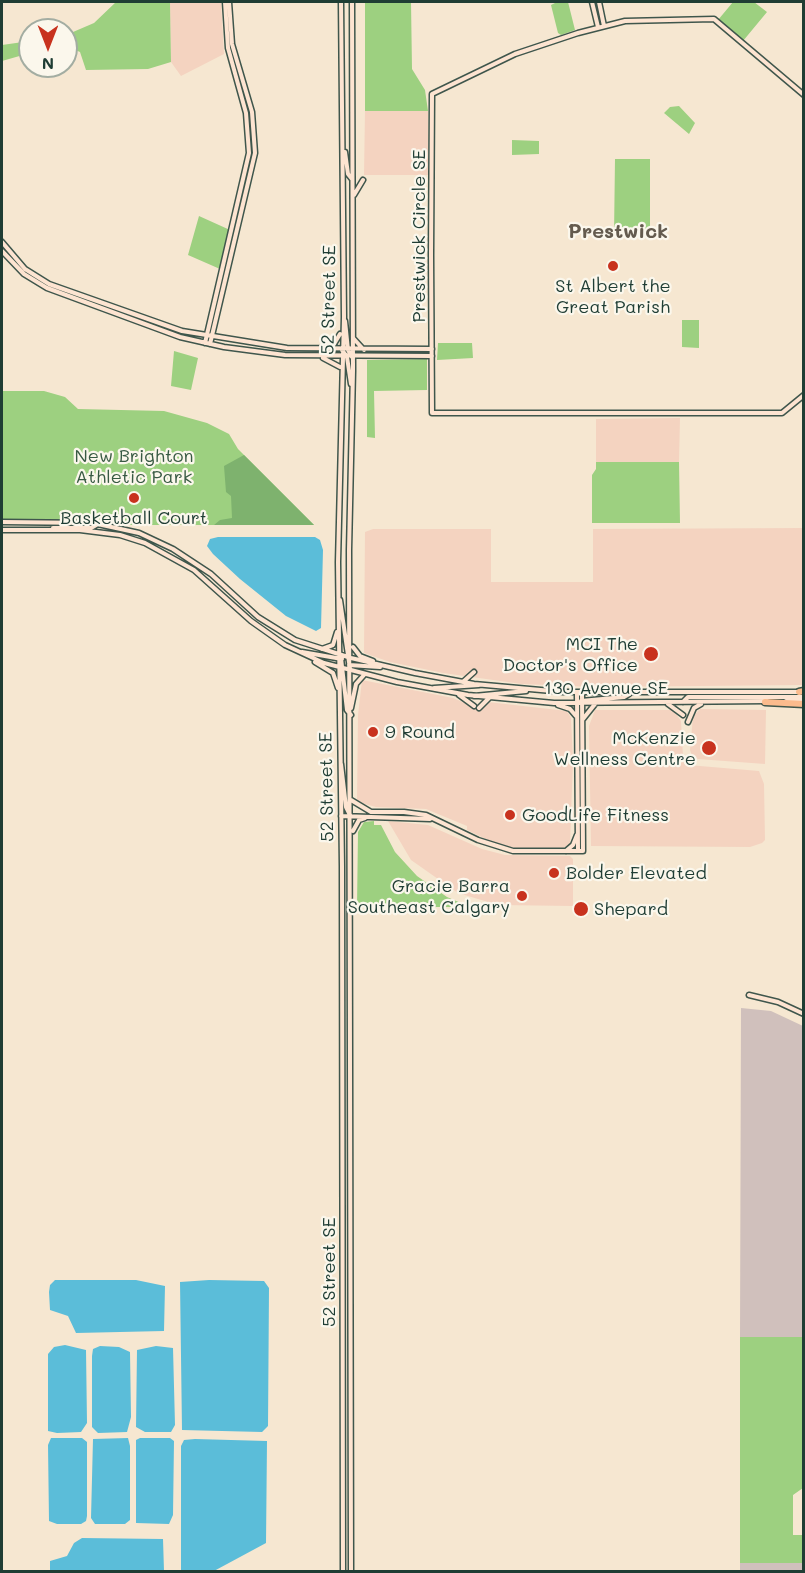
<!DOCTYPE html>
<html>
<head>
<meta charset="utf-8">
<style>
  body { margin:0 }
  #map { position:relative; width:805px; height:1573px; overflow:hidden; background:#f6e7d1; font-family:Mali,sans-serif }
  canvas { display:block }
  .frame { position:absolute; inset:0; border:3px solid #1f3d34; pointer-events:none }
  .north { position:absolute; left:18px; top:18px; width:60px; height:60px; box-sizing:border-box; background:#fbf7ec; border:2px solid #a3ada2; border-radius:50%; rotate:180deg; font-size:16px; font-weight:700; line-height:24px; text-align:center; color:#1f3d34 }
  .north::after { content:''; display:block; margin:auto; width:21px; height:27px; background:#c8321e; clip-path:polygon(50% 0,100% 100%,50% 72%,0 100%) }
</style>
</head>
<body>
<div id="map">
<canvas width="805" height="1573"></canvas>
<div class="frame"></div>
<div class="north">N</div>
</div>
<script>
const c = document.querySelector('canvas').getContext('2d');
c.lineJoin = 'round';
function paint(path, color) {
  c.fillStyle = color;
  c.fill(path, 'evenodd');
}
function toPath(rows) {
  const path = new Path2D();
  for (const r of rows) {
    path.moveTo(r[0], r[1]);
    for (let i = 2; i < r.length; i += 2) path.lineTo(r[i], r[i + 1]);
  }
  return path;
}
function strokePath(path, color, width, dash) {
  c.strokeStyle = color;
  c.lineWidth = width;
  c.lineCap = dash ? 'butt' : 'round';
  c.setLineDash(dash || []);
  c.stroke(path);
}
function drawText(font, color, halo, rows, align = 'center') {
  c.font = font + ' Mali,sans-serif';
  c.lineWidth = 4.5;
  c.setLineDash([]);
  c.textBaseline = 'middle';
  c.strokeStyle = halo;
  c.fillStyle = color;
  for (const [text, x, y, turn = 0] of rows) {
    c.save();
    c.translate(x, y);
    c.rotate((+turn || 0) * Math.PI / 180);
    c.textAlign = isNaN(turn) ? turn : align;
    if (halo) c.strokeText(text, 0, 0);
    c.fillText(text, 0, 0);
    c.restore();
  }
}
const built = toPath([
  [170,2,221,2,224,54,181,76,171,62],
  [365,111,428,111,428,175,364,175],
  [680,418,679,462,596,462,596,419],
  [803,528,803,685,595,687,522,684,443,673,390,662,364,653,365,532,373,529,491,529,491,582,593,582,593,529],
  [362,680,453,698,470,705,484,705,488,702,567,711,571,718,573,760,570,844,562,849,512,848,490,841,467,830,467,826,426,809,376,807,357,802,358,715],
  [700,709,766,710,765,764,698,759,692,756,690,750,693,716],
  [595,710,673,710,681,721,683,756,688,765,759,771,764,784,765,840,762,843,750,847,591,846,589,726],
  [388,821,428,825,482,849,505,855,570,856,573,859,573,906,498,905,458,893,411,860]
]);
const industrial = toPath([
  [741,1008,771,1011,803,1026,803,1337,740,1337],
  [740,1563,803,1563,803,1571,740,1571]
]);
const green = toPath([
  [116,2,170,2,171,62,148,69,86,70,80,52,66,46,66,35,94,23],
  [365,2,411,2,412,69,425,90,428,111,365,111],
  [557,2,568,2,575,30,561,35,558,33,551,5],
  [733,2,754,2,767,12,743,41,718,20],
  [30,41,30,53,2,61,2,45],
  [679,106,695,123,689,134,664,113,670,107],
  [512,140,539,141,539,154,512,155],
  [615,159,650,159,650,235,614,235],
  [199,216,230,230,220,269,188,255],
  [682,320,699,320,699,348,682,347],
  [438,343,472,343,473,358,437,360],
  [174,351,198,358,191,390,171,386],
  [427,359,427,390,374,391,375,438,367,437,367,360],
  [2,391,44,391,65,397,78,409,164,411,207,423,229,434,238,449,314,525,130,525,91,518,84,521,2,519],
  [596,462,679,462,680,523,592,523,592,475,596,469],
  [374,821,374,825,381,825,395,852,417,876,447,897,470,907,357,907,358,832,364,822],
  [740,1337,803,1337,803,1488,793,1495,793,1535,803,1535,803,1563,740,1563]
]);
const forest = toPath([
  [244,455,314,525,214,525,220,520,232,518,231,496,226,492,224,466]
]);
const water = toPath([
  [218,537,315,537,320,540,323,550,321,628,316,631,286,616,240,579,213,554,207,546,210,539],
  [55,1280,136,1280,165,1286,164,1331,76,1333,68,1316,50,1310,49,1292,50,1285],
  [209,1280,264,1281,269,1288,268,1426,262,1432,182,1430,180,1282],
  [65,1345,86,1350,87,1423,81,1432,57,1433,48,1431,48,1354,54,1347],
  [100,1346,119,1347,130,1352,131,1417,127,1432,98,1433,92,1427,92,1356,93,1349],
  [156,1346,173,1348,175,1425,171,1432,145,1432,136,1427,137,1350],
  [51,1438,82,1438,87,1442,87,1516,86,1521,81,1524,57,1524,49,1521,48,1445],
  [128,1438,130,1446,130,1520,125,1524,95,1524,91,1518,93,1439],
  [140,1438,170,1438,174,1441,173,1515,169,1524,136,1523,136,1440],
  [195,1439,267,1441,266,1543,214,1571,181,1571,181,1446,184,1440],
  [82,1538,163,1539,164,1571,50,1571,50,1561,67,1556,74,1543]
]);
const secondary = toPath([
  [341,2,344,317,338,562,342,866,343,1572],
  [592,2,598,27],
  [599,2,604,26],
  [804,95,714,19,625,21,578,33,515,54,432,94,431,255,432,413,782,413,804,395],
  [345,152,348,174,352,179],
  [354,195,363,180],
  [2,242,25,269,49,284,182,331,287,348,432,349],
  [2,251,24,274,47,288,180,337,224,347,285,355,432,356],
  [345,321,348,350,352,357],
  [353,338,364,350],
  [205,343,249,153,246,113,228,48,225,2],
  [210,344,255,153,252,112,232,44,229,2],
  [331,349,340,334],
  [342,350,347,357,351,384],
  [323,358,340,367],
  [2,522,93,523,139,533,173,549,211,574,258,617,295,640,351,658,415,673,474,684,563,692,800,692],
  [53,528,91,528,98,524],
  [2,530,80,530,120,535,145,543,194,570,251,621,285,645,324,663,397,682,468,695,554,703,767,701],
  [340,600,350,669],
  [353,647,360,656,373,661],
  [322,649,333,645,337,632],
  [302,652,342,659],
  [341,658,347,710,351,715],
  [315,662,333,673,338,688],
  [349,665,380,667],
  [464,681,474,672],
  [434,688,479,685],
  [577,693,578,851],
  [459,695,474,706],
  [474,696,526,691],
  [581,701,624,697,629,694],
  [786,701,804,700],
  [683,702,688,697,804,697],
  [668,704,683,715],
  [558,705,570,709,576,716],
  [351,708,356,684,364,675],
  [479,708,489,698],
  [583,719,595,704],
  [688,722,694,708,701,704],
  [341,764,346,807,350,815],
  [351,800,371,812,404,812,426,815,478,840,513,851,583,851,582,693],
  [341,816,430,819],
  [353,831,359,820,365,818],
  [566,851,573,845,577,835],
  [749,995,778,1002,804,1014],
  [351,1572,349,550,353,371,352,2]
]);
const highway = toPath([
  [799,692,804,691],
  [765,702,804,704]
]);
const markers = [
  [613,266,6,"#c8321e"],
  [134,498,6,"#c8321e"],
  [651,654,8,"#c8321e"],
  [373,732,6,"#c8321e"],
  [709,748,8,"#c8321e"],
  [510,815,6,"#c8321e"],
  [554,873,6,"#c8321e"],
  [522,896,6,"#c8321e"],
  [581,909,8,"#c8321e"]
];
const streetNames = [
  ["Prestwick Circle SE",419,236,-90],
  ["52 Street SE",329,300,-89],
  ["130 Avenue SE",606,688],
  ["52 Street SE",327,787,-91],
  ["52 Street SE",329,1272,-90]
];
const poiNames = [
  ["St Albert the",613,286,"center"],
  ["Great Parish",613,307,"center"],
  ["Basketball Court",134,518,"center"],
  ["MCI The",638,644,"right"],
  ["Doctor's Office",638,665,"right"],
  ["9 Round",385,732],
  ["McKenzie",696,738,"right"],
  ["Wellness Centre",696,759,"right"],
  ["GoodLife Fitness",522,815],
  ["Bolder Elevated",566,873],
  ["Gracie Barra",510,886,"right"],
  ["Southeast Calgary",510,907,"right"],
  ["Shepard",594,909]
];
const parkNames = [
  ["New Brighton",134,456],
  ["Athletic Park",134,477]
];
const neighbourhoodNames = [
  ["Prestwick",618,232]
];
paint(built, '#f4d3c0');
paint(industrial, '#d0c0bc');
paint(green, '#9dd080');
paint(forest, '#7eb26e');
paint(water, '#5bbdd9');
strokePath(secondary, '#3f564c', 7);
strokePath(highway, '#3f564c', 9);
strokePath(secondary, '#fde4d1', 4);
strokePath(highway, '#fbbb8d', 6);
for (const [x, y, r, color] of markers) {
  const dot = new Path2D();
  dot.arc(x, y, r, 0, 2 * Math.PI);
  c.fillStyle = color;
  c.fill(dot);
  strokePath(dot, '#fbf7ec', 2);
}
drawText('18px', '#1f3d34', '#fbf7ec', streetNames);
drawText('18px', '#1f3d34', '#fbf7ec', poiNames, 'left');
drawText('18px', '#385a43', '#fbf7ec', parkNames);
drawText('bold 20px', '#645b4e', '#fbf7ec', neighbourhoodNames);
</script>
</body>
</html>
